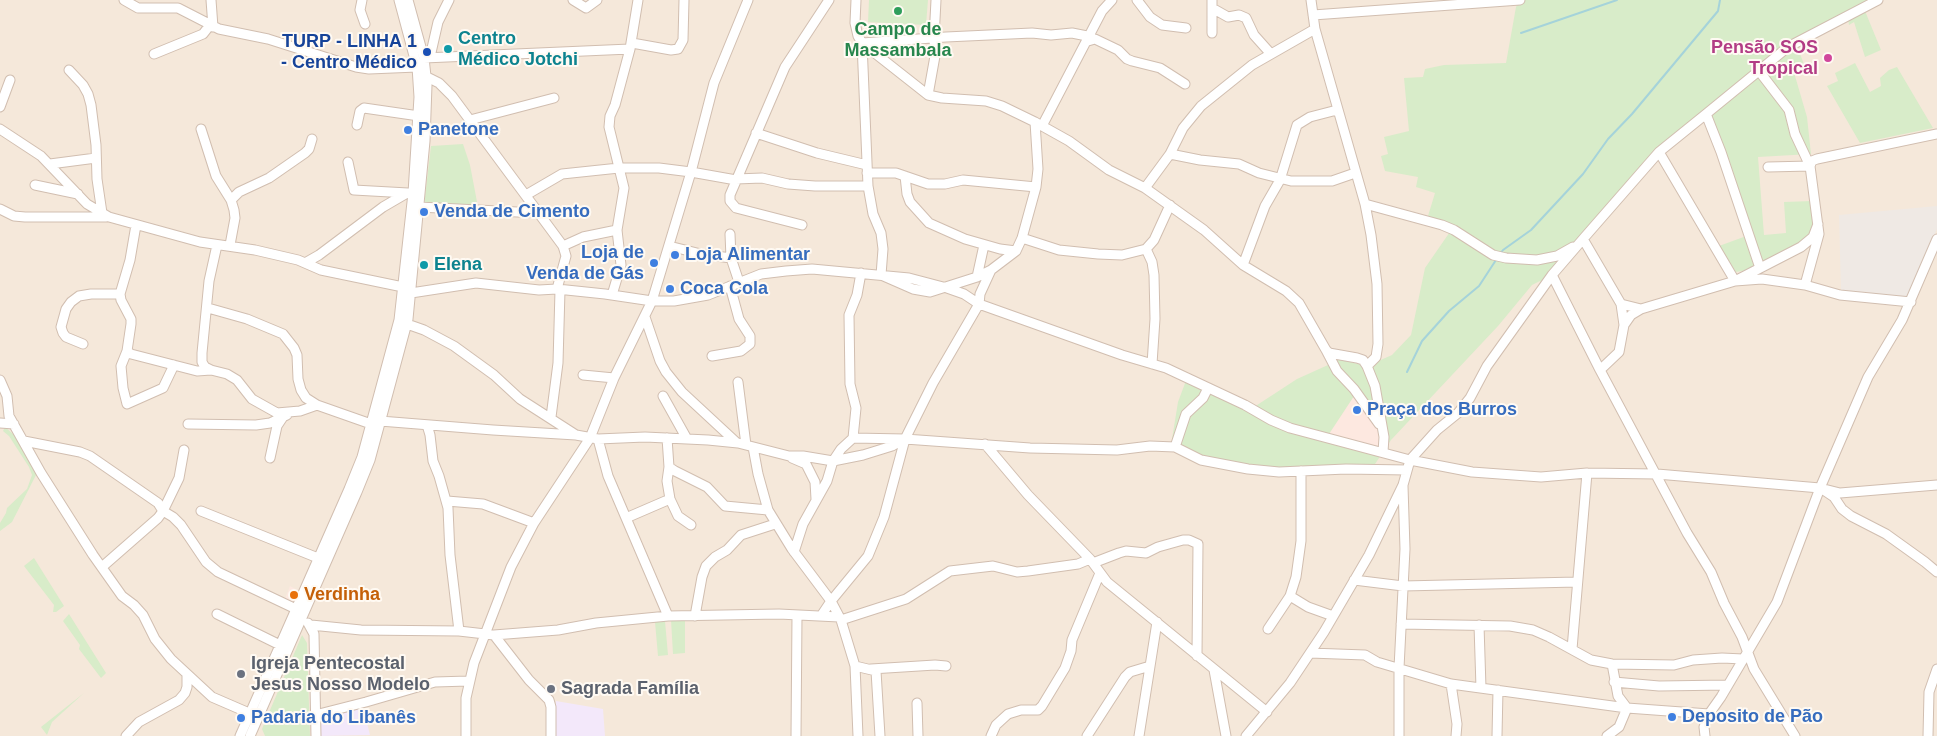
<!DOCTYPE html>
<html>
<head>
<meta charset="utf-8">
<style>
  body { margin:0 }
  canvas { display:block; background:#fdf6ec }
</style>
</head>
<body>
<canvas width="1937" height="736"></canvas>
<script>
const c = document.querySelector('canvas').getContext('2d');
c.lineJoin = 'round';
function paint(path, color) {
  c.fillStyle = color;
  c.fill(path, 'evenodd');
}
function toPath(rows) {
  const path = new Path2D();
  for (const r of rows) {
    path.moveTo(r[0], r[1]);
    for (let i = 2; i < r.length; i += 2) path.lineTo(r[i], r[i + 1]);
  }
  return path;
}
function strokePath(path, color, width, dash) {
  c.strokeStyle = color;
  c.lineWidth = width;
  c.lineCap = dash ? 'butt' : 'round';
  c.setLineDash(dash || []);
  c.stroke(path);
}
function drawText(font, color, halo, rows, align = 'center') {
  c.font = font + ' Arial,sans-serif';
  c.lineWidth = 4;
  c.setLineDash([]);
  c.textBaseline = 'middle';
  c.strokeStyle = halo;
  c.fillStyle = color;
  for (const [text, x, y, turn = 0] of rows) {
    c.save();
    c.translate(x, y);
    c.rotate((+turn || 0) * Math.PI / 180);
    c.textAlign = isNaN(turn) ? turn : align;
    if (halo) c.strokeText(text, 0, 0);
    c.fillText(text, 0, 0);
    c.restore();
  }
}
const residential = toPath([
  [0,0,1937,0,1937,736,0,736]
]);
const commercial = toPath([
  [1356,393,1382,426,1383,452,1327,437],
  [290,586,299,591,294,604,285,599]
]);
const industrial = toPath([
  [1937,206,1937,229,1907,298,1841,291,1839,215]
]);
const education = toPath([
  [556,701,603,709,605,736,553,736],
  [363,707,370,735,321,736,317,717]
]);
const green = toPath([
  [869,0,928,0,926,25,868,22],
  [1520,0,1878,0,1797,46,1805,67,1793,69,1807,117,1811,154,1758,157,1764,235,1786,233,1784,202,1812,201,1814,226,1811,235,1804,242,1760,268,1736,272,1719,246,1749,235,1706,115,1659,152,1545,286,1540,281,1532,285,1498,326,1391,440,1371,470,1301,471,1230,466,1175,447,1172,439,1178,402,1187,378,1251,409,1297,379,1328,365,1332,358,1367,366,1392,355,1411,335,1425,268,1454,226,1428,216,1435,193,1416,187,1418,177,1385,171,1381,156,1388,154,1384,137,1409,131,1404,78,1423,77,1425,69,1444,65,1506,63,1516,7],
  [1356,393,1384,437,1383,452,1327,437],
  [1865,11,1881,50,1865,57,1854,22,1849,25,1848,19],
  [1855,63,1870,92,1881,86,1880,78,1889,70,1897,67,1933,128,1860,143,1827,86,1838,81,1835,73],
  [463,144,470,165,478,207,424,205,431,146],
  [5,427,21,441,37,473,12,522,0,531,0,523,6,513,7,508,27,489,32,475,29,467,9,436,3,431],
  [34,558,64,606,56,612,53,612,54,605,24,566],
  [69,614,106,673,101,678,79,649,80,645,63,621],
  [671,620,685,620,685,653,673,654],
  [665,621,668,655,658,656,655,622],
  [302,635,307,643,310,736,265,736,262,729],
  [84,693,52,722,47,735,41,727]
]);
const stream = toPath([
  [1521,33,1617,0],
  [1500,254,1503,250,1531,230,1583,174,1608,139,1632,114,1718,11,1720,0],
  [1407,372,1422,341,1449,311,1479,286,1496,260]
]);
const minor = toPath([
  [124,0,138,8,178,8,219,29,268,39,356,67,369,69,417,67],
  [211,0,213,27],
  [362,0,360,10,365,24],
  [573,0,586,8,597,0],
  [856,0,855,23,858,36,862,43,928,95,942,98,986,101,1002,106,1035,122,1069,141,1109,170,1145,188,1204,230,1243,265,1286,291,1299,303,1326,350,1329,353,1357,358,1363,360,1367,366,1375,386,1384,437,1383,452],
  [1137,0,1150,17,1162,25,1186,28],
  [1311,0,1315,29,1365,204,1371,235,1377,284,1378,344,1376,357,1367,366],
  [1212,8,1228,17,1239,15,1246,18,1254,35,1271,54],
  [1313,15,1520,0],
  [1212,33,1212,0],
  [1088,41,1095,39,1118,50,1127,59,1132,61,1160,68,1185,84],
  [632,43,671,50,678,49,683,40,684,0],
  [862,43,868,186,873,214,881,233,883,249,881,275,913,289,930,292,977,277,991,270,1016,251,1022,238,1036,187,1038,169,1035,122],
  [862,43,946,37,1032,33,1051,35,1072,33,1087,36,1089,38],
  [154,54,203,34,210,25],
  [430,57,438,22,449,0],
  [424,58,630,49],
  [69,70,83,85,88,94,91,105,96,145,97,179,102,213],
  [1759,71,1789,110,1795,134,1810,166,1819,234,1805,285],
  [427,77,439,83,452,96,563,246,566,256,557,289],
  [928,95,935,56,934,39,936,0],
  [0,107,10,80],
  [470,120,554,98],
  [357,125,360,111,364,108,419,116],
  [1042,126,1102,11,1112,0],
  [0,129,41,156,87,204,109,217,200,242,255,250,298,260,321,270,403,287],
  [201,129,216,176,231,200,234,210,235,218,230,245],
  [756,133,817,153,867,165],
  [1659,152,1735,281,1801,247,1813,237,1818,224],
  [1170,154,1200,160,1239,164,1259,173,1291,181,1332,181,1355,173],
  [348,162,354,190,408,193],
  [50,164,96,158],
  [1768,167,1810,166,1812,161,1817,159,1937,134],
  [867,173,896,173,928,184,945,184,963,180,1036,187],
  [905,176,907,194,910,202,929,223,965,239,1000,249,1016,251],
  [736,179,762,178,788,184,815,186,868,186],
  [35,185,78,194],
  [1145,188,1170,154,1183,128,1201,106,1252,65,1315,29],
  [526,195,562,174,619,168,659,168,691,172,736,180],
  [231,200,239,192,269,178,305,153,309,149,312,139],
  [1365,204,1442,225,1454,230,1493,255,1506,258,1537,260,1557,256,1573,247],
  [419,207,537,213],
  [0,209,14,216,25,217,106,217],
  [136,225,130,260,120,294,121,300,131,319,131,324,127,351,121,366,123,388,127,404,163,388,174,365],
  [802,225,736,208,730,201,730,195,785,67,829,0],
  [730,234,731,258,739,282],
  [1022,238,1059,250,1098,254,1122,255,1146,249,1154,240,1170,205],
  [1583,239,1621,304,1641,309],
  [563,246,583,237,617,230],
  [669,246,701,254,731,258],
  [1146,249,1152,262,1154,275,1155,319,1152,364],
  [305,263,319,255,383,207,407,193],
  [1243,265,1265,206,1280,180,1297,125,1310,117,1337,110],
  [1760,268,1721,152,1706,114,1788,47,1878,0],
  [1552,275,1600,370,1687,533,1711,572,1724,603,1742,637,1754,669,1795,736],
  [977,277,984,245],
  [411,293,476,283,539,290,557,289,605,294,652,301,674,301,708,295,761,274,786,271,812,269,909,278,947,288,964,294,979,304,1122,355,1166,368,1245,405,1271,420,1290,428,1410,460,1472,472,1541,477,1587,473,1657,474,1820,488,1840,493,1937,485],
  [612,295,621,265,617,230,624,188,609,127,610,116,615,105,630,49,638,0],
  [208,308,247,319,283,334,294,348,297,355,298,379,301,390,306,398,317,405,371,424],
  [645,317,660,361,666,372,682,392,737,443],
  [407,324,424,330,454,346,494,375,520,399,576,435],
  [1624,325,1631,315,1641,309,1735,281,1762,279,1805,285,1840,295,1911,302],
  [83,344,66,337,63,333,61,327,66,309,71,302,79,296,91,294,120,294],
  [1326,350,1337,371,1354,389,1379,424],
  [127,351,131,354,197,371,211,370,227,374,237,380,252,399,277,413,300,411,317,405],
  [712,356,741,351,750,344,750,336,739,319,730,286],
  [211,370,205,367,202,362,202,353,209,281,217,245],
  [1600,370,1619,352,1624,325,1621,304],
  [583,375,614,378],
  [0,380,7,396,9,416,41,473,93,555,122,596,134,605,143,615,155,639,171,659,212,697,249,713],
  [738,382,746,445],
  [663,396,687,439],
  [551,417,558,363,560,290],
  [380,421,493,430,576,435,598,439,645,437,708,440,738,443,789,456,803,456,833,461,863,455,892,446,904,439],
  [0,423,14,424],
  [188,424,256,425,270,423,287,415],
  [427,425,430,435,433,461,439,476,448,508,450,555,459,631],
  [667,438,669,467,675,471,707,487,725,506,768,510],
  [853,438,905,439,1030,448,1117,450,1150,446,1175,447,1201,460,1248,469,1279,472,1346,469,1407,470],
  [598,439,608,476,668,616],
  [24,441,80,452,90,456,158,503,163,511,173,517,181,525,206,562,218,572,296,609],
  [985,444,1028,495,1090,559,1107,582,1267,712],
  [753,447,758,474,768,510,792,549,831,601,841,620,855,666,858,736],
  [1175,447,1186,414,1203,398,1208,388],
  [270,458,277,426,283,417],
  [792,458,806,464,815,482,816,499],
  [669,467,667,481,670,499,678,516,691,525],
  [1825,491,1834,497,1842,509,1851,516,1886,534,1925,562,1937,572],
  [447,501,483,504,534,523],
  [201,511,318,558],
  [626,518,670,499],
  [794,552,803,524,827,481,833,461,841,449,853,438,856,408,850,384,849,315,857,295,861,273],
  [1093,563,1119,553,1126,551,1146,553,1158,547,1183,540,1189,540,1198,544,1197,656],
  [102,567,158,518,163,511,179,478,184,450],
  [1354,580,1403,586,1577,582],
  [1290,596,1308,607,1333,616],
  [217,614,280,645],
  [695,616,702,577,706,566,715,557,727,550,741,535,775,524],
  [821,616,831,601,868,556,884,517,905,439,933,383,979,304,980,294,991,270],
  [841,620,906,599,950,571,993,566,1017,572,1028,571,1078,564,1090,559],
  [308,623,314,634,316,736],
  [1401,624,1510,626,1533,630,1549,637,1591,660,1612,664,1674,665,1693,660,1722,658,1743,659],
  [311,625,361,630,459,631,494,635,558,630,596,623,668,616,779,614,839,617],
  [1479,625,1481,688],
  [1268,629,1290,596,1296,577,1301,541,1301,471],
  [494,635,529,680,549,700,551,707,551,736],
  [1572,649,1587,473],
  [1310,653,1365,655,1377,662,1451,684,1627,708,1709,714],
  [855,666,876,671,880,736],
  [871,669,935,665,946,666],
  [1214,670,1226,736],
  [1614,682,1659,686,1728,685],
  [1451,684,1457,724,1456,736],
  [917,703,918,736],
  [315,715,366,702,435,682,468,681],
  [126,736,139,722,179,700,185,693,187,687,187,674],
  [240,736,349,489,362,457,399,320,413,193,419,97,417,67,399,0],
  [250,736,357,492,370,460,408,319,425,141,427,85,424,58,408,0],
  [466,736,466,698,474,663,511,567,534,523,590,438,614,378,652,301,691,172,714,83,748,0],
  [796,736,797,616],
  [991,736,996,725,1008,714,1021,710,1038,710,1042,706,1065,668,1071,651,1072,640,1100,573],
  [1087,736,1125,677,1130,672,1150,666],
  [1139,736,1157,622],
  [1246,736,1290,683,1324,632,1369,555,1403,485,1410,460,1437,430,1458,413,1470,398,1487,366,1552,275,1583,239,1659,152,1706,114],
  [1399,736,1399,668,1405,549,1403,486],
  [1497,736,1498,690],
  [1607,736,1619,727,1627,708,1618,696,1612,664],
  [1705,736,1704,727,1709,714,1721,697,1777,602,1820,488,1868,377,1902,320,1937,239],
  [1928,736,1929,692,1937,669]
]);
const markers = [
  [898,11,5,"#2e9e5b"],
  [448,49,5,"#0f9aa8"],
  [427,52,5,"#1a4fb4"],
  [1828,58,5,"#d1479c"],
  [408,130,5,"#3f7fe0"],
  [424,212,5,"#3f7fe0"],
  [675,255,5,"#3f7fe0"],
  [654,263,5,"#3f7fe0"],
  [424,265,5,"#0f9aa8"],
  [670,289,5,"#3f7fe0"],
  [1357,410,5,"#3f7fe0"],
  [294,595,5,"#e8710a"],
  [241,674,5,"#6b7280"],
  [551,689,5,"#6b7280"],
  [1672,717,5,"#3f7fe0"],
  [241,718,5,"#3f7fe0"]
];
const leisureNames = [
  ["Campo de",898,30],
  ["Massambala",898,51]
];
const cultureNames = [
  ["Centro",458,39],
  ["Médico Jotchi",458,60],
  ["Elena",434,265]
];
const transitNames = [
  ["TURP - LINHA 1",417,42],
  ["- Centro Médico",417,63]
];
const hotelNames = [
  ["Pensão SOS",1818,48],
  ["Tropical",1818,69]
];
const shopNames = [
  ["Panetone",418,130],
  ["Venda de Cimento",434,212],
  ["Loja de",644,253,"right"],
  ["Venda de Gás",644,274,"right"],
  ["Loja Alimentar",685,255],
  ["Coca Cola",680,289],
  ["Praça dos Burros",1367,410],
  ["Deposito de Pão",1682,717],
  ["Padaria do Libanês",251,718]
];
const foodNames = [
  ["Verdinha",304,595]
];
const worshipNames = [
  ["Igreja Pentecostal",251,664],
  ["Jesus Nosso Modelo",251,685],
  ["Sagrada Família",561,689]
];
paint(residential, '#f5e8da');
paint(commercial, '#fde8e0');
paint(industrial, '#efe9e4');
paint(education, '#f3e8fa');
paint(green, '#d8ecc9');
strokePath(stream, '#a5d3da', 2);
strokePath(minor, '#d1beb0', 11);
strokePath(minor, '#fff', 9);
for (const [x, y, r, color] of markers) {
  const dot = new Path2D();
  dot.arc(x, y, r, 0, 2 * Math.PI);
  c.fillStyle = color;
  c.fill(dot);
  strokePath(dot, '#fffaf3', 2);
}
drawText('bold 18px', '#27864d', '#fffaf3', leisureNames);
drawText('bold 18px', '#0d838f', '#fffaf3', cultureNames, 'left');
drawText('bold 18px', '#164399', '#fffaf3', transitNames, 'right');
drawText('bold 18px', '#b23c85', '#fffaf3', hotelNames, 'right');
drawText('bold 18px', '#366cbe', '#fffaf3', shopNames, 'left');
drawText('bold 18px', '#c56008', '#fffaf3', foodNames, 'left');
drawText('bold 18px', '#5b616d', '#fffaf3', worshipNames, 'left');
</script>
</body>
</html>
